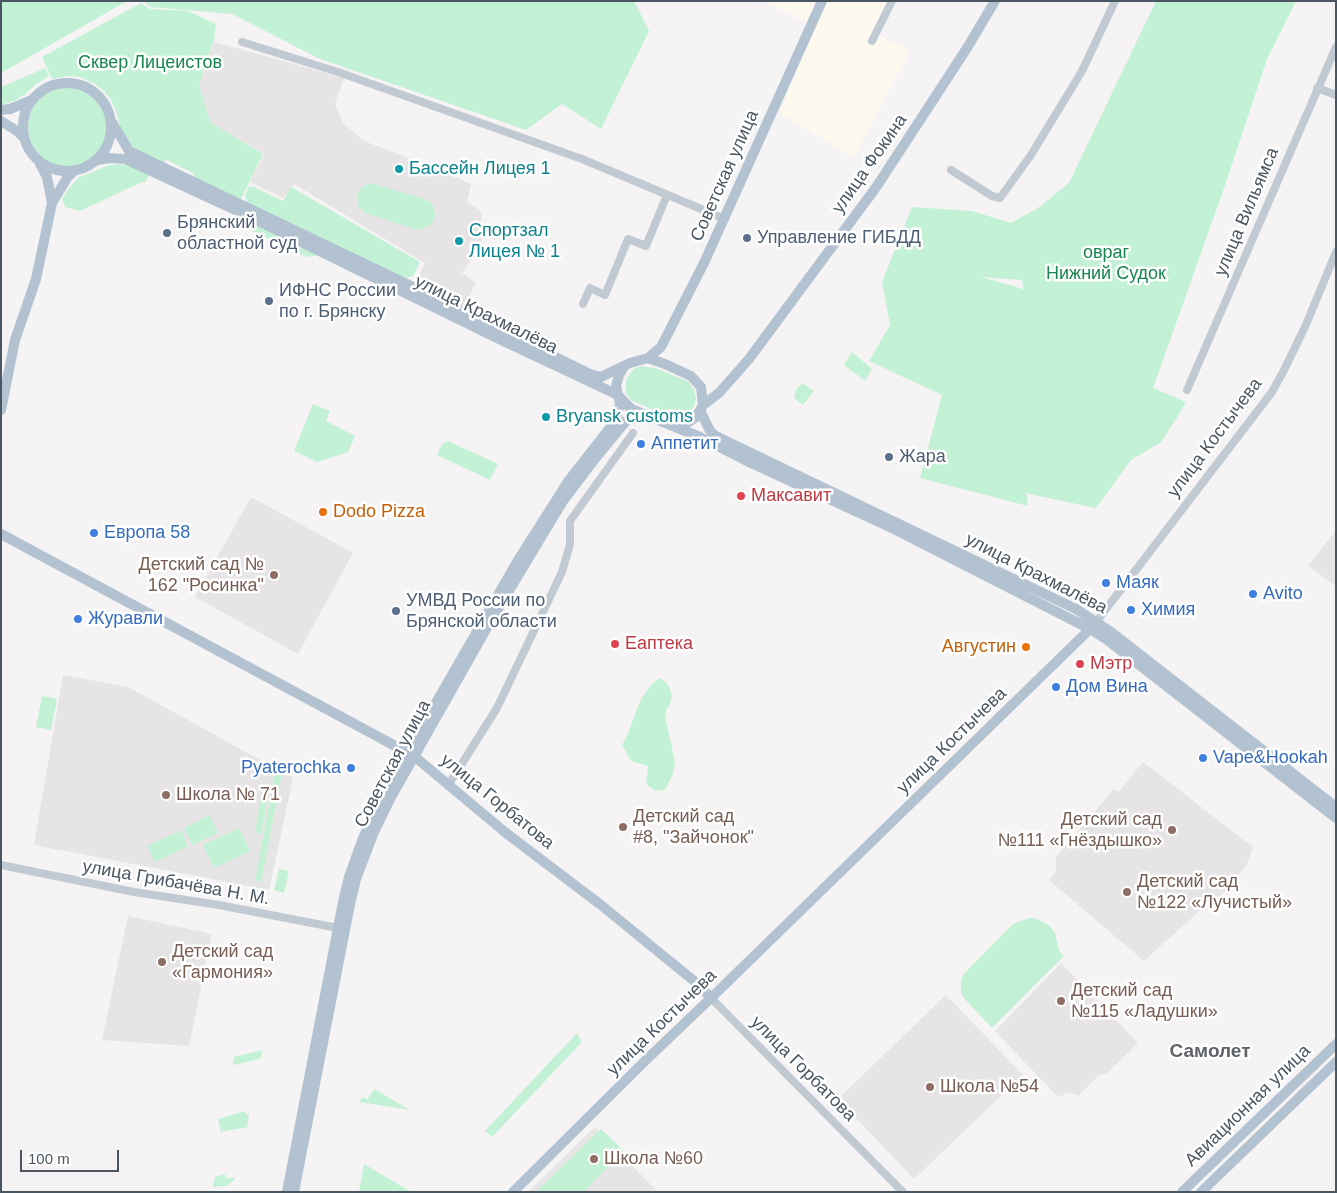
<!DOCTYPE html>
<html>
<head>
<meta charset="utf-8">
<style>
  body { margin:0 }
  #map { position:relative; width:1337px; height:1193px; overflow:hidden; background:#f5f3f3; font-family:Helvetica,sans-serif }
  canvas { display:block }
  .frame { position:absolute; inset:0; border:2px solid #4a5661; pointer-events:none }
  .scale { position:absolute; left:20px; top:1150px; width:99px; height:22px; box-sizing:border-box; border:2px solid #4a5661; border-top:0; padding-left:6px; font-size:15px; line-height:18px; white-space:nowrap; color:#4a5661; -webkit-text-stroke:4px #fff; paint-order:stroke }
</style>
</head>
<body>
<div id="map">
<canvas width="1337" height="1193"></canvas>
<div class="frame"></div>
<div class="scale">100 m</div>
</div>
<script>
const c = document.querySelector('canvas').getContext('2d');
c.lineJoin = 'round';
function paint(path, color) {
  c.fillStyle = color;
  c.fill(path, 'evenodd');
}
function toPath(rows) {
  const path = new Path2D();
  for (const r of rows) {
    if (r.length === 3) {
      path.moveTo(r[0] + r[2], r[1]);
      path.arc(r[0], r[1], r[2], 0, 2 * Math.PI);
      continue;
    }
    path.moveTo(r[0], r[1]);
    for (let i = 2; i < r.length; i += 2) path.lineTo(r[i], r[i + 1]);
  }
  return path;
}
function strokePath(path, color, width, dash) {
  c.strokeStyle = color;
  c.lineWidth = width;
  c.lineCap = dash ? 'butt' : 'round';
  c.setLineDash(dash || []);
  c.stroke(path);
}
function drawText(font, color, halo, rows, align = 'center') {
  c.font = font + ' Helvetica,sans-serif';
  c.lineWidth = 5;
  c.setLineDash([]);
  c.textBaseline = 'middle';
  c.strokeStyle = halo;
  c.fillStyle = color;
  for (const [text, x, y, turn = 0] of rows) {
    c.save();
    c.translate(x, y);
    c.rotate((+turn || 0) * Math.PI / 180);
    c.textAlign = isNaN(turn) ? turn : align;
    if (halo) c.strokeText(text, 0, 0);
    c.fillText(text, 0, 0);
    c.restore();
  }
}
const commercial = toPath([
  [763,1,889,1,874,33,910,51,854,157,779,113,815,27]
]);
const education = toPath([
  [214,42,344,78,335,103,343,123,364,141,442,171,471,184,467,202,482,212,480,228,482,243,462,273,476,283,462,311,413,287,425,263,294,184,283,198,250,182,264,154,210,122,199,85],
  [251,497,353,553,298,654,195,597],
  [1336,530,1336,586,1308,566],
  [63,675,128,687,293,778,269,890,34,845],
  [1143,762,1253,847,1247,865,1214,904,1206,905,1144,961,1049,880,1056,871,1056,857,1114,789,1119,792],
  [128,916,212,934,189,1046,102,1040],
  [1061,963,1138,1043,1106,1074,1099,1075,1078,1096,1069,1092,1058,1097,995,1031],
  [946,995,1023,1075,914,1179,838,1099],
  [595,1127,658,1192,528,1192]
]);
const green = toPath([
  [1,1,127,1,1,73],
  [144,1,634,1,649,31,601,129,562,104,526,130,320,59,232,14,150,7],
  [1156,1,1296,1,1267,59,1222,194,1153,388,1186,402,1178,416,1161,442,1131,460,1096,508,1029,494,1026,492,1028,506,920,478,942,395,869,361,890,325,882,282,912,207,972,211,1011,223,1038,208,1069,183],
  [981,277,1022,280,1024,289,1023,289],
  [141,3,150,9,188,11,216,24,214,40,199,85,210,122,263,154,240,201,194,178,193,173,167,160,160,163,136,150,130,145,121,130,116,111,111,100,104,91,95,84,80,77,68,76,52,79,42,57],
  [45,68,49,76,35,85,25,94,16,100,1,105,1,87],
  [68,127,40],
  [121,164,133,167,150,174,145,182,142,182,80,211,65,207,62,199,66,192,78,178,109,165],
  [370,183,425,199,432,204,434,209,435,215,432,224,423,229,417,230,365,213,358,206,357,194,362,187],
  [252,186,283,201,291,187,420,262,413,276,403,279,248,204,245,196,248,187],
  [251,224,257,225,319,255,307,257,248,229],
  [852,352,872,369,865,381,844,365],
  [641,366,655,368,689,382,694,390,696,399,694,406,688,413,675,416,667,416,631,400,626,393,626,379,635,368],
  [802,383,814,391,803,405,794,398,796,390],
  [313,404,330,411,326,421,355,436,348,452,317,462,294,451],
  [448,441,498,464,490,480,437,455,442,444],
  [659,678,667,683,672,695,670,705,667,708,665,716,675,762,673,774,665,790,655,791,646,784,648,766,631,761,622,745,628,734,633,719,641,699,652,684],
  [42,696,57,699,51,730,36,727],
  [275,773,282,774,261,882,255,880],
  [261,794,268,795,261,835,255,832],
  [210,815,218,833,192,845,184,828],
  [239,828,250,851,214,868,203,845],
  [181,830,188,846,155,862,147,846],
  [279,869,289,871,284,893,274,890],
  [1029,918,1037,919,1050,926,1055,933,1059,951,1064,956,992,1028,963,997,961,991,961,982,963,975,1013,924],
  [577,1033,582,1042,492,1137,485,1131],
  [263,1050,260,1059,233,1065,234,1057],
  [374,1089,410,1110,359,1102,363,1097,367,1100],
  [245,1111,246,1115,249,1114,247,1127,221,1132,218,1119],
  [601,1129,624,1151,583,1192,537,1191],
  [364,1164,411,1192,359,1192],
  [225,1174,226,1179,234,1177,234,1180,226,1186,213,1187,215,1177]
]);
const minor = toPath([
  [872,41,892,1],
  [242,42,338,72,582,159,725,219],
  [1317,88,1336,95],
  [951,170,992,196,1000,198,1031,155,1082,71,1115,1],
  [583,304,590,288,605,295,628,239,646,246,667,195],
  [1187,390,1336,47],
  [1093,626,1272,392,1284,370,1305,327,1336,252],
  [449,784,497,708,562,572,570,544,570,521,633,433],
  [1,865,134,892,219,905,343,929],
  [711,998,903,1192]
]);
const major = toPath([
  [67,127,44],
  [1,110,10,109,32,100],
  [1,121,17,131,24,138],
  [112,122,129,151,411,286,590,374,601,377,630,363,648,358,665,364,691,376,701,387,703,405,696,417,689,422,683,424,673,425],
  [98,160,109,158,125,159,244,214,497,338,618,395,631,409,700,437,751,463,894,529,1090,629,1106,639,1336,818],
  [40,164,47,177,52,203],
  [648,358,661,347,704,263,822,1],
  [703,405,719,393,749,359,877,186,967,48,995,1],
  [1,410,15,340,36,279,52,203,67,178,73,172],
  [700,410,709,429,714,435,726,441,1076,609,1111,632,1336,807],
  [1,534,414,756,506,833,601,905,699,985,711,998],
  [287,1192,343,902,349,877,363,838,383,795,517,562,569,480,616,420,620,404,616,386,619,375,623,368],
  [294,1192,350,904,356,879,374,832,390,799,489,624,563,501,594,460,626,421,634,417,646,417],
  [513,1192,646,1060,711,998,1090,629],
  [1182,1192,1336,1044],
  [1201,1192,1336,1062]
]);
const markers = [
  [399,169,5,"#0f9aa8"],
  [167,233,5,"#5c6f8a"],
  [747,238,5,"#5c6f8a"],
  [459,241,5,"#0f9aa8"],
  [269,301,5,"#5c6f8a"],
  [546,417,5,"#0f9aa8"],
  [641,444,5,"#3f7fe0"],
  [889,457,5,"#5c6f8a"],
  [741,496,5,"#e0444e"],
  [323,512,5,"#e8710a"],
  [94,533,5,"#3f7fe0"],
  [274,575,5,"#8d6e63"],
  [1106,583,5,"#3f7fe0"],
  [1253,594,5,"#3f7fe0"],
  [1131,610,5,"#3f7fe0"],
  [396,611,5,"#5c6f8a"],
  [78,619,5,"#3f7fe0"],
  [615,644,5,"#e0444e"],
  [1026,647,5,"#e8710a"],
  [1080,664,5,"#e0444e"],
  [1056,687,5,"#3f7fe0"],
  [1203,758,5,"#3f7fe0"],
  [351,768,5,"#3f7fe0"],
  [166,795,5,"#8d6e63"],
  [623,827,5,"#8d6e63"],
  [1172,830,5,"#8d6e63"],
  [1127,892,5,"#8d6e63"],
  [162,962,5,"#8d6e63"],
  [1061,1001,5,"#8d6e63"],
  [930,1087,5,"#8d6e63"],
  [594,1159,5,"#8d6e63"]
];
const parkNames = [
  ["Сквер Лицеистов",150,63],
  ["овраг",1106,253],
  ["Нижний Судок",1106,274]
];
const streetNames = [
  ["улица Фокина",870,164,-55],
  ["Советская улица",725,176,-66],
  ["улица Вильямса",1247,212,-67],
  ["улица Крахмалёва",486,315,26],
  ["улица Костычева",1215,438,-53],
  ["улица Крахмалёва",1036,574,27],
  ["улица Костычева",952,741,-44],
  ["Советская улица",393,764,-62],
  ["улица Горбатова",497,802,39],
  ["улица Грибачёва Н. М.",176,883,10],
  ["улица Костычева",662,1023,-44],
  ["улица Горбатова",803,1069,45],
  ["Авиационная улица",1248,1106,-44]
];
const cultureNames = [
  ["Бассейн Лицея 1",409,169],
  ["Спортзал",469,231],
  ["Лицея № 1",469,252],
  ["Bryansk customs",556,417]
];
const serviceNames = [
  ["Брянский",177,223],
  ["областной суд",177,244],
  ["Управление ГИБДД",757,238],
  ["ИФНС России",279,291],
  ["по г. Брянску",279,312],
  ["Жара",899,457],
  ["УМВД России по",406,601],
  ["Брянской области",406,622]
];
const shopNames = [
  ["Аппетит",651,444],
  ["Европа 58",104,533],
  ["Маяк",1116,583],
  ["Avito",1263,594],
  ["Химия",1141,610],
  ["Журавли",88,619],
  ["Дом Вина",1066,687],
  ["Vape&Hookah",1213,758],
  ["Pyaterochka",341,768,"right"]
];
const healthNames = [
  ["Максавит",751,496],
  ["Еаптека",625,644],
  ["Мэтр",1090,664]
];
const foodNames = [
  ["Dodo Pizza",333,512],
  ["Августин",1016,647,"right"]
];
const educationNames = [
  ["Детский сад №",264,565,"right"],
  ["162 \"Росинка\"",264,586,"right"],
  ["Школа № 71",176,795],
  ["Детский сад",633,817],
  ["#8, \"Зайчонок\"",633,838],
  ["Детский сад",1162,820,"right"],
  ["№111 «Гнёздышко»",1162,841,"right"],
  ["Детский сад",1137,882],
  ["№122 «Лучистый»",1137,903],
  ["Детский сад",172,952],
  ["«Гармония»",172,973],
  ["Детский сад",1071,991],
  ["№115 «Ладушки»",1071,1012],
  ["Школа №54",940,1087],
  ["Школа №60",604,1159]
];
const neighbourhoodNames = [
  ["Самолет",1210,1052]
];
paint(commercial, '#fdf9ef');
paint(education, '#e6e4e5');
paint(green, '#c3f1d5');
strokePath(minor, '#c1cad2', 8);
strokePath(major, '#b3c2d1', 10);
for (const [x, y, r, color] of markers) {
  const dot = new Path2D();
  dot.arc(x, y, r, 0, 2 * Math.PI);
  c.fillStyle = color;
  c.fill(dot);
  strokePath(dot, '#fff', 2);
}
drawText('18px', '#17864f', '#fff', parkNames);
drawText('18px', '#4a5661', '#fff', streetNames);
drawText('18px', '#0d838f', '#fff', cultureNames, 'left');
drawText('18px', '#4e5e75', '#fff', serviceNames, 'left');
drawText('18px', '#366cbe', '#fff', shopNames, 'left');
drawText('18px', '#be3a42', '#fff', healthNames, 'left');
drawText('18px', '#c56008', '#fff', foodNames, 'left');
drawText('18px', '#785e54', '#fff', educationNames, 'left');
drawText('bold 19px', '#5f6368', '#fff', neighbourhoodNames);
</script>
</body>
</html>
